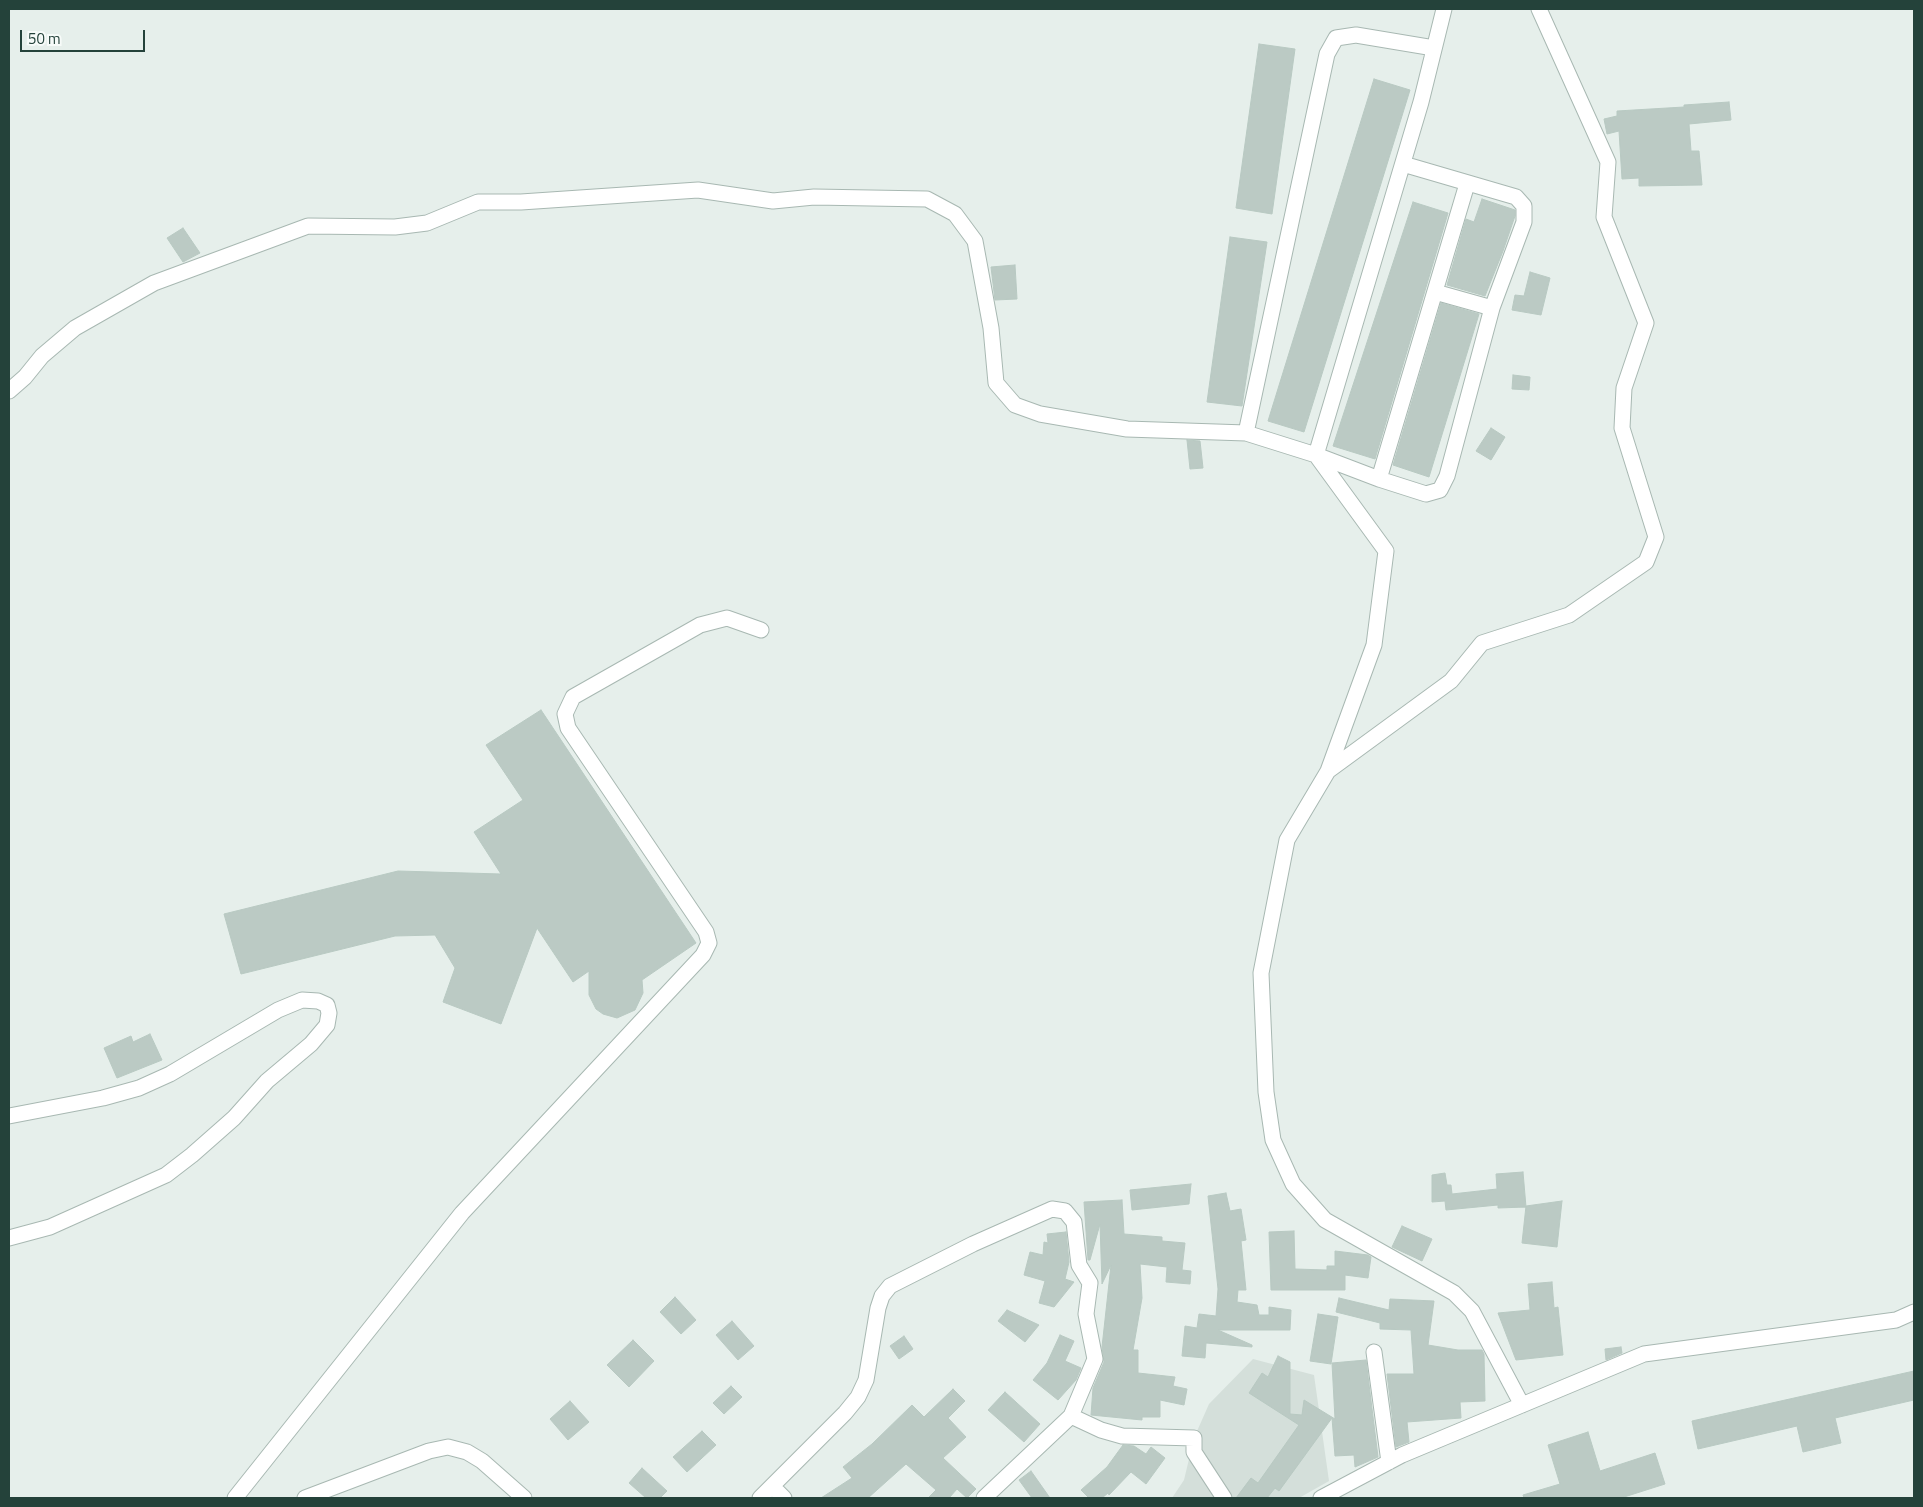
<!DOCTYPE html>
<html>
<head>
<meta charset="utf-8">
<style>
  body { margin:0 }
  #map { position:relative; width:1923px; height:1507px; overflow:hidden; background:#e6efeb; font-family:"Titillium Web",sans-serif }
  canvas { display:block }
  .frame { position:absolute; inset:0; border:10px solid #24423a; pointer-events:none }
  .scale { position:absolute; left:20px; top:30px; width:125px; height:22px; box-sizing:border-box; border:2px solid #24423a; border-top:0; padding-left:6px; font-size:15px; line-height:18px; white-space:nowrap; color:#24423a; -webkit-text-stroke:4px #f7fbf9; paint-order:stroke }
</style>
</head>
<body>
<div id="map">
<canvas width="1923" height="1507"></canvas>
<div class="frame"></div>
<div class="scale">50 m</div>
</div>
<script>
const c = document.querySelector('canvas').getContext('2d');
c.lineJoin = 'round';
function paint(path, color) {
  c.fillStyle = color;
  c.fill(path, 'evenodd');
}
function toPath(rows) {
  const path = new Path2D();
  for (const r of rows) {
    path.moveTo(r[0], r[1]);
    for (let i = 2; i < r.length; i += 2) path.lineTo(r[i], r[i + 1]);
  }
  return path;
}
function strokePath(path, color, width, dash) {
  c.strokeStyle = color;
  c.lineWidth = width;
  c.lineCap = dash ? 'butt' : 'round';
  c.setLineDash(dash || []);
  c.stroke(path);
}
const built = toPath([
  [1253,1359,1314,1375,1329,1481,1299,1498,1172,1498,1184,1480,1194,1438,1209,1404]
]);
const building = toPath([
  [1259,44,1295,49,1272,214,1236,208,1259,44],
  [1374,79,1410,90,1304,432,1268,421,1374,79],
  [1729,102,1731,120,1689,124,1691,151,1699,151,1702,185,1639,186,1639,178,1622,179,1619,131,1607,134,1604,119,1617,116,1617,111,1684,107,1684,105,1729,102],
  [1482,199,1515,210,1515,216,1503,251,1485,296,1447,285,1466,219,1474,222,1482,199],
  [1413,202,1448,213,1375,459,1333,446,1413,202],
  [183,228,200,253,183,262,167,238,183,228],
  [1230,237,1267,242,1242,406,1207,402,1230,237],
  [1015,265,1017,299,995,300,991,267,1015,265],
  [1530,272,1550,278,1541,315,1512,310,1515,295,1524,296,1530,272],
  [1441,303,1479,314,1429,477,1393,465,1441,303],
  [1513,375,1530,377,1529,390,1512,389,1513,375],
  [1491,428,1505,437,1491,460,1476,451,1491,428],
  [1187,440,1200,441,1203,468,1190,469,1187,440],
  [541,710,696,943,642,980,643,993,635,1010,617,1018,603,1014,596,1009,589,995,589,971,573,982,537,928,501,1024,443,1002,455,968,435,935,395,936,241,974,224,914,398,871,501,874,474,832,523,800,486,745,541,710],
  [150,1034,162,1060,117,1078,104,1048,131,1036,133,1042,150,1034],
  [1523,1172,1526,1207,1498,1208,1498,1205,1446,1210,1445,1201,1432,1202,1432,1175,1445,1173,1447,1185,1451,1185,1452,1194,1497,1189,1496,1174,1523,1172],
  [1191,1184,1189,1204,1132,1210,1130,1190,1191,1184],
  [1226,1193,1230,1211,1241,1209,1246,1240,1241,1241,1246,1290,1238,1290,1237,1302,1257,1305,1259,1315,1269,1315,1269,1307,1291,1310,1290,1330,1218,1330,1252,1345,1252,1347,1206,1343,1205,1358,1182,1356,1185,1326,1197,1328,1199,1314,1216,1316,1218,1289,1208,1196,1226,1193],
  [1122,1200,1124,1234,1162,1237,1162,1241,1185,1243,1182,1270,1191,1271,1190,1284,1166,1282,1167,1267,1140,1264,1142,1298,1133,1350,1138,1350,1138,1373,1175,1377,1173,1386,1187,1389,1184,1405,1160,1400,1160,1417,1142,1417,1142,1420,1091,1415,1093,1388,1104,1362,1102,1347,1111,1265,1102,1284,1100,1224,1090,1260,1088,1260,1084,1202,1122,1200],
  [1562,1201,1557,1247,1522,1243,1526,1206,1562,1201],
  [1402,1226,1432,1239,1422,1261,1392,1247,1402,1226],
  [1294,1231,1295,1269,1327,1270,1327,1266,1335,1266,1335,1251,1368,1255,1371,1257,1368,1278,1345,1275,1345,1290,1271,1290,1269,1232,1294,1231],
  [1066,1232,1069,1262,1065,1279,1074,1282,1054,1307,1039,1303,1045,1281,1024,1275,1030,1252,1043,1255,1044,1242,1048,1243,1047,1234,1066,1232],
  [1552,1282,1554,1308,1558,1307,1563,1355,1516,1360,1498,1313,1530,1310,1528,1284,1552,1282],
  [675,1297,696,1320,681,1334,660,1312,675,1297],
  [1339,1298,1389,1310,1390,1299,1434,1301,1428,1345,1458,1350,1482,1350,1484,1354,1485,1401,1460,1402,1461,1418,1407,1422,1409,1442,1396,1447,1387,1374,1414,1374,1411,1330,1380,1329,1380,1323,1336,1312,1339,1298],
  [1007,1310,1039,1325,1025,1342,998,1321,1007,1310],
  [1318,1314,1338,1317,1331,1364,1310,1361,1318,1314],
  [732,1321,754,1346,738,1360,716,1335,732,1321],
  [1060,1335,1074,1341,1065,1361,1081,1368,1076,1380,1058,1400,1033,1380,1047,1363,1060,1335],
  [904,1336,913,1349,899,1359,890,1346,904,1336],
  [633,1340,654,1361,629,1387,607,1365,633,1340],
  [1621,1347,1622,1353,1606,1360,1605,1349,1621,1347],
  [1278,1356,1290,1362,1290,1414,1302,1415,1304,1400,1335,1419,1332,1363,1366,1360,1378,1457,1355,1467,1354,1455,1335,1456,1332,1418,1279,1491,1275,1488,1267,1498,1236,1498,1251,1478,1258,1483,1299,1425,1249,1393,1262,1373,1268,1377,1278,1356],
  [1914,1371,1914,1400,1835,1418,1841,1443,1803,1452,1797,1426,1698,1449,1692,1421,1914,1371],
  [731,1386,742,1397,724,1414,713,1403,731,1386],
  [953,1389,965,1401,948,1418,966,1437,943,1458,976,1489,967,1498,957,1489,949,1498,928,1498,936,1490,906,1464,868,1498,821,1498,852,1478,843,1467,872,1444,912,1405,924,1417,953,1389],
  [1005,1392,1040,1424,1024,1442,988,1410,1005,1392],
  [570,1401,589,1422,568,1440,550,1419,570,1401],
  [702,1431,716,1445,687,1472,673,1457,702,1431],
  [1588,1432,1600,1471,1655,1453,1665,1484,1621,1498,1524,1498,1523,1495,1560,1484,1548,1445,1588,1432],
  [1123,1445,1134,1446,1146,1454,1151,1447,1165,1458,1146,1484,1131,1472,1109,1495,1108,1493,1102,1498,1089,1498,1081,1490,1107,1467,1123,1445],
  [642,1468,667,1491,660,1498,646,1498,629,1483,642,1468],
  [1031,1471,1050,1498,1032,1498,1019,1480,1031,1471]
]);
const minor = toPath([
  [1434,48,1356,35,1336,38,1327,54,1246,433,1316,455,1421,102,1444,9],
  [1403,164,1516,197,1524,206,1524,222,1492,308],
  [9,391,25,377,42,356,75,328,154,283,308,226,395,227,427,223,478,202,521,202,698,190,773,201,814,197,927,199,955,214,975,241,991,328,996,383,1015,405,1040,414,1127,429,1246,433],
  [1316,455,1379,479,1467,184],
  [1316,455,1386,551,1374,645,1328,771],
  [1379,479,1426,494,1440,490,1447,476,1492,308,1435,292],
  [9,1116,103,1098,139,1088,170,1074,278,1010,302,1000,318,1001,327,1005,329,1013,327,1025,311,1044,267,1081,234,1118,192,1155,166,1175,50,1227,9,1238],
  [1374,1352,1389,1462],
  [1522,1405,1472,1311,1454,1293,1325,1220,1293,1184,1273,1140,1266,1092,1261,973,1287,840,1328,771,1451,681,1482,643,1569,615,1646,562,1656,537,1622,428,1624,388,1646,323,1604,217,1608,162,1539,9],
  [773,1487,784,1498],
  [235,1498,462,1213,703,955,709,943,706,932,568,728,565,714,573,697,700,625,727,618,761,630],
  [305,1498,429,1451,448,1447,467,1452,482,1461,524,1498],
  [760,1498,845,1413,858,1397,866,1380,878,1308,882,1296,890,1286,973,1244,1052,1209,1065,1211,1074,1222,1079,1265,1090,1283,1086,1314,1095,1359,1071,1416],
  [984,1498,1071,1416,1101,1430,1122,1436,1194,1438,1194,1452,1224,1498],
  [1321,1498,1402,1455,1644,1354,1896,1320,1914,1312]
]);
paint(built, '#d4dfda');
paint(building, '#bbcac4');
strokePath(building, '#b8c9c2', 1);
strokePath(minor, '#a8b8b2', 17);
strokePath(minor, '#fff', 15);
</script>
</body>
</html>
